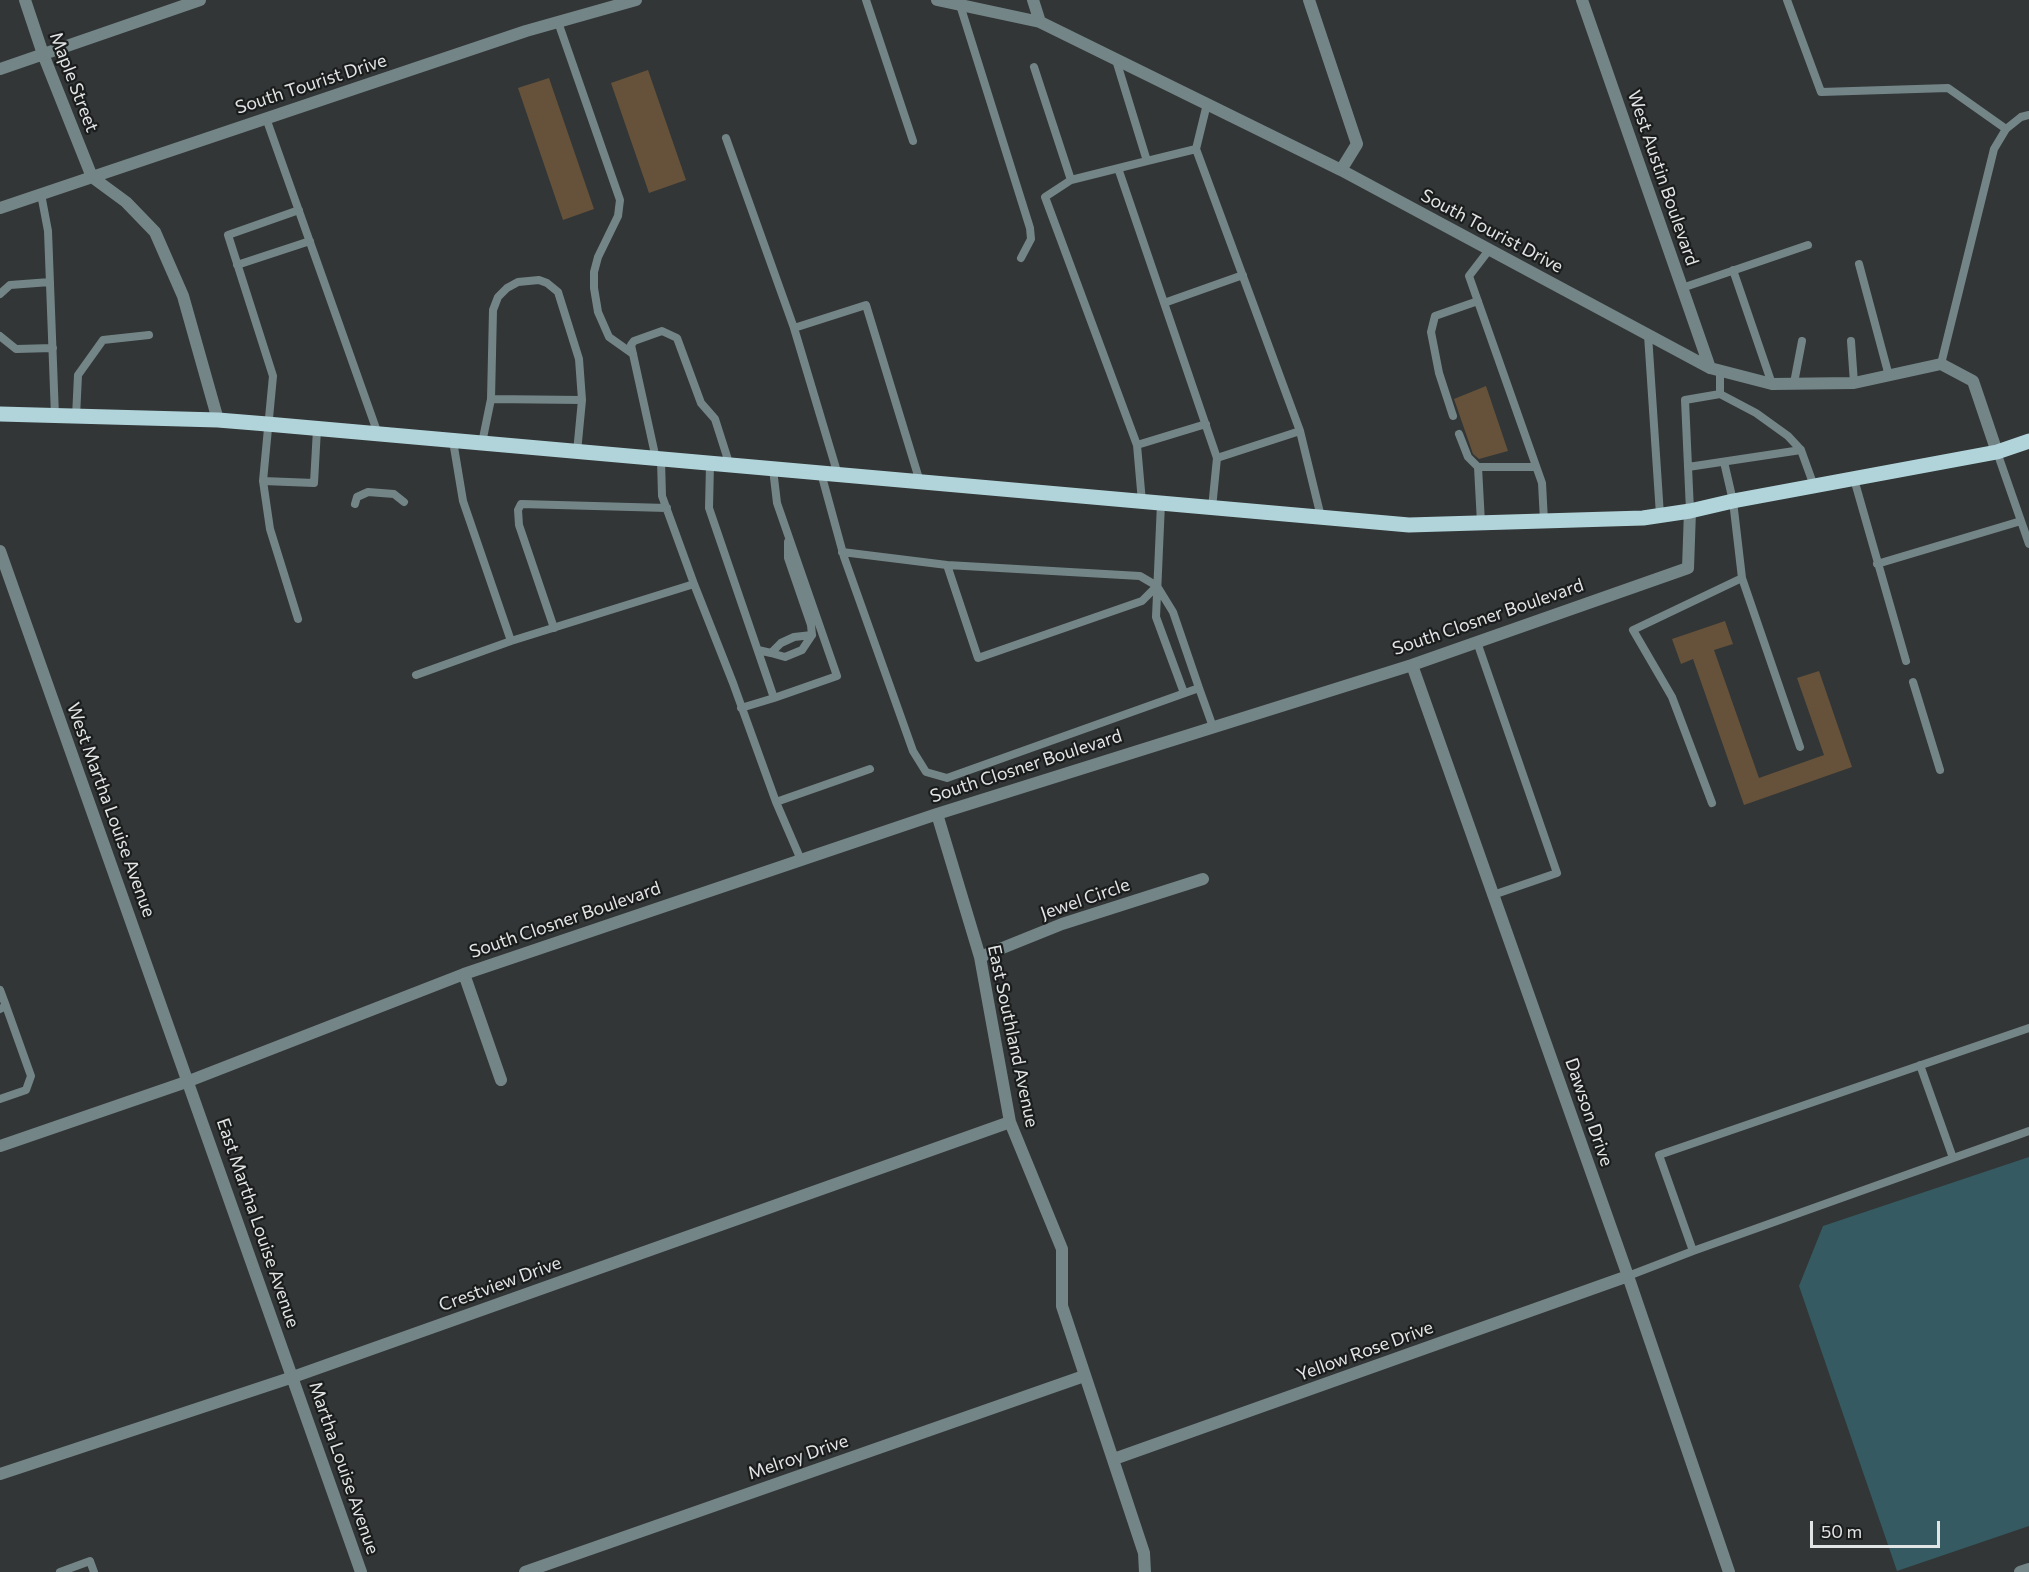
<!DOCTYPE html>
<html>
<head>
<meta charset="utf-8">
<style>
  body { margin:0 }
  #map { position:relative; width:2029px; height:1572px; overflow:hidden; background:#323636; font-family:Commissioner,sans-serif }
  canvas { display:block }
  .scale { position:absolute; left:1810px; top:1521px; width:130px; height:27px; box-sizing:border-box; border:3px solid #e2e5e5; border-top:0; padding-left:8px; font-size:18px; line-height:21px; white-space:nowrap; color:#e2e5e5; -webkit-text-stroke:4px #1b1d1d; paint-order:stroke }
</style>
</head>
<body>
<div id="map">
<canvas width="2029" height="1572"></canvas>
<div class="scale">50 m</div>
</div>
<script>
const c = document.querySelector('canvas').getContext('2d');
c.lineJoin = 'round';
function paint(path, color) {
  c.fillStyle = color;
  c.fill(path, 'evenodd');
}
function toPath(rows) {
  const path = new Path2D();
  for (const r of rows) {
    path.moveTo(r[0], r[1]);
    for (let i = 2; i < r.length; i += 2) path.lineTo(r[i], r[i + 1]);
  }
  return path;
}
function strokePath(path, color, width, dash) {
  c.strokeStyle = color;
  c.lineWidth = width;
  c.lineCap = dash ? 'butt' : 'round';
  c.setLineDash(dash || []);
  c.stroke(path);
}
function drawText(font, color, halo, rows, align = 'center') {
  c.font = font + ' Commissioner,sans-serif';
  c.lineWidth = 4.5;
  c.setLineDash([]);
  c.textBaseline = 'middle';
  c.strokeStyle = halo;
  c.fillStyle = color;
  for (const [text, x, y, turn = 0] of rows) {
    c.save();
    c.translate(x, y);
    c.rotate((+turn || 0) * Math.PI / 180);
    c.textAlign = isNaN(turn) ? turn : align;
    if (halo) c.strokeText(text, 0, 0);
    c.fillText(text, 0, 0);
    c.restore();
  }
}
const green = toPath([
  [2029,1157,2029,1526,1897,1571,1799,1286,1823,1226]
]);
const building = toPath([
  [648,70,686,180,649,193,611,83],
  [549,78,594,209,563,220,518,88],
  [1486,386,1508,451,1479,459,1473,454,1454,399],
  [1725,621,1733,644,1714,650,1759,778,1824,755,1797,678,1819,671,1852,767,1744,805,1693,659,1681,664,1672,639]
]);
const lane = toPath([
  [866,0,913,141],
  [1787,0,1821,92,1948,88,2006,129],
  [960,5,1030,228,1031,239,1021,258],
  [558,22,620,200,618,216,598,257,594,272,594,288,598,312,609,337,633,354],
  [1034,67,1071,180,1045,197,1137,445,1142,502],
  [1207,104,1196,149,1300,431],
  [266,118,378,434],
  [726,138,794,328],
  [1147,161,1196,149],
  [1118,168,1217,458,1212,508],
  [1071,180,1147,161,1116,60],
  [41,194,48,231,55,416],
  [299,210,228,235,273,376,263,481,314,483,317,429],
  [1489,250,1469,276,1542,483,1544,521],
  [1859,264,1889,376],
  [237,265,310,241],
  [1733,270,1772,384],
  [1682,288,1808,245],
  [0,294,10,285,50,282],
  [1164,303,1243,275],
  [1648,335,1660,515],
  [0,336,16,349,53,348],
  [1851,341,1854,383],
  [1941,364,1994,149,2006,129,2021,117,2029,115],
  [1720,371,1720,394,1756,413,1788,436,1801,450,1814,486],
  [1794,383,1802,341],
  [491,399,582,400],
  [1453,416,1439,373,1431,332,1435,316,1478,301],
  [76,417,78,375,103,340,149,335],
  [1459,434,1468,457,1478,467,1536,467],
  [453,441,463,501,511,641,694,584,662,496,661,460],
  [482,443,491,399,493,310,498,297,507,288,518,282,539,280,547,283,558,292,579,359,582,400,577,452],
  [1137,445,1206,424],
  [1997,452,2029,544],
  [1217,458,1300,431,1321,517],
  [656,459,631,345,634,341,662,331,677,338,701,403,715,419,730,466],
  [1724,462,1733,501,1742,578,1800,747],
  [710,464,709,508,774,698,837,676,777,503,773,469],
  [1478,467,1481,523],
  [1688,467,1801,450],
  [821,473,844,557,913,751,926,772,947,778,1199,688,1173,612,1157,586,1140,576,947,565,978,658,1142,601,1157,586],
  [838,475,794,328,866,305,920,482],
  [1854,479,1906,661],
  [263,481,270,529,298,619],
  [1161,503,1156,617,1184,693],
  [355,504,357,497,368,492,394,494,404,502],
  [1690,511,1685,400,1720,394],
  [842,552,947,565],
  [1877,564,2021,521],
  [694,584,733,683,776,802,801,860],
  [554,628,519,525,518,510,521,504,667,508],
  [1477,642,1557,873,1493,895],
  [758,650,771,653,781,643,794,637,812,635,811,625,788,558,788,542],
  [771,653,785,657,802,650,812,635],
  [416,675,511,641],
  [1913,682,1940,770],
  [1199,688,1213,727],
  [741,708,774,698],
  [776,802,870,769],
  [1712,803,1672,697,1633,630,1742,578],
  [0,990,6,1006],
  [0,1009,6,1006,31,1076,26,1090,0,1099],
  [1920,1065,1953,1158],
  [1693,1251,2029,1131],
  [1628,1276,1693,1251,1659,1155,2029,1028],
  [60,1572,90,1561,94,1572]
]);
const street = toPath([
  [25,0,43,54,92,177,126,202,155,232,183,296,218,420],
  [937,0,1040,22,1341,170,1710,368,1772,384,1854,383,1941,364,1973,381,1997,452],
  [1033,0,1040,22],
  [1309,0,1357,144,1341,170],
  [1582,0,1710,368],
  [0,69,200,0],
  [0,208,526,31,636,0],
  [0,551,361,1572],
  [1412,665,1628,1276,1729,1572],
  [937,814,980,957,1010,1122,1062,1249,1062,1306,1144,1553,1145,1572],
  [980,957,1062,924,1203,879],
  [464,974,501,1080],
  [0,1146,189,1081,464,974,937,814,1412,665,1688,568,1690,511],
  [1114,1459,1628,1276],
  [0,1474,293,1377,1010,1122],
  [525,1572,1084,1376],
  [2020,1572,2029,1569]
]);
const primary = toPath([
  [0,414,218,420,267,424,1409,525,1643,518,1690,511,1733,501,1997,452,2029,441]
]);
const streetNames = [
  ["Maple Street",74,82,69],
  ["South Tourist Drive",311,84,-18],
  ["West Austin Boulevard",1663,178,71],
  ["South Tourist Drive",1492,231,28],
  ["South Closner Boulevard",1488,617,-19],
  ["South Closner Boulevard",1026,766,-18],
  ["West Martha Louise Avenue",111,810,70],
  ["Jewel Circle",1085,899,-19],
  ["South Closner Boulevard",565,920,-19],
  ["East Southland Avenue",1013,1036,78],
  ["Dawson Drive",1589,1112,71],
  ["East Martha Louise Avenue",258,1223,71],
  ["Crestview Drive",500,1284,-20],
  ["Yellow Rose Drive",1365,1351,-20],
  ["Melroy Drive",798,1457,-19],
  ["Martha Louise Avenue",344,1468,71]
];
paint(green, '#355a61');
paint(building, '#66523a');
strokePath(lane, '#748588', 8);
strokePath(street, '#748588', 12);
strokePath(primary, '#b1d4db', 15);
drawText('18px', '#e2e5e5', '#1b1d1d', streetNames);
</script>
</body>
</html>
